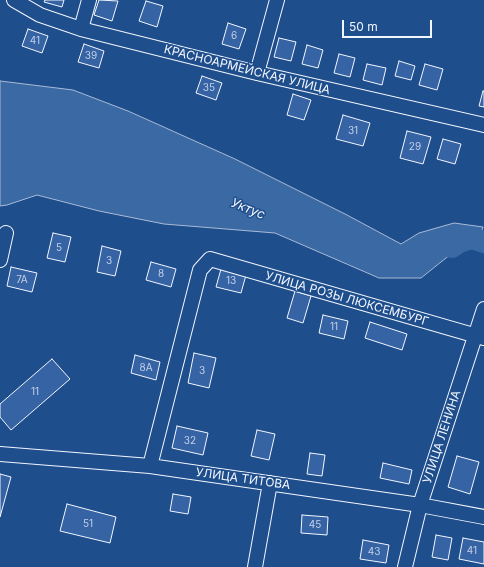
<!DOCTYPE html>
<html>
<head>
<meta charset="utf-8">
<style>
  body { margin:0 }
  #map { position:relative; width:484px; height:567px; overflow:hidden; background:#1f4e8c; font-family:Inter,sans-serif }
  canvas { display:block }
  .scale { position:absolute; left:342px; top:20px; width:90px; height:18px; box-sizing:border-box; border:2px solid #f2f6ff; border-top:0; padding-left:5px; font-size:12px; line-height:14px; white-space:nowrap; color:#f2f6ff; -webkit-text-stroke:3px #1f4e8c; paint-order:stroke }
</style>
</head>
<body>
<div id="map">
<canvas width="484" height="567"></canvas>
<div class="scale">50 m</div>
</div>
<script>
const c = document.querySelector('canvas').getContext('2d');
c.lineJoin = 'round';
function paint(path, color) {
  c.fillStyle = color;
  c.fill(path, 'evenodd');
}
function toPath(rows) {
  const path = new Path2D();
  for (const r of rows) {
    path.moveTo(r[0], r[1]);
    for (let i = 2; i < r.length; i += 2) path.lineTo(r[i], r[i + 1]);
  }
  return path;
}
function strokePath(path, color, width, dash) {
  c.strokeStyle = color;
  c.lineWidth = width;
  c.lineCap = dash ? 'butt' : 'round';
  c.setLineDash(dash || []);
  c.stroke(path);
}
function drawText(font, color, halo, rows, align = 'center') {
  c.font = font + ' Inter,sans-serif';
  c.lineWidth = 3;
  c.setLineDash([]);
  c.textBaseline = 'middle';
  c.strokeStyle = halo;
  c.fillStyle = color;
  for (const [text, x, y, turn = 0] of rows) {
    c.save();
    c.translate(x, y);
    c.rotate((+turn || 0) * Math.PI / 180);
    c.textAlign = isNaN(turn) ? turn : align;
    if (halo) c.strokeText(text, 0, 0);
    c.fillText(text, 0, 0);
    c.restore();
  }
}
const water = toPath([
  [0,81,73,90,128,111,235,159,347,215,401,244,419,233,454,223,483,227,477,247,451,254,421,278,379,278,275,233,164,224,99,211,37,195,7,205,0,206,0,81]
]);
const river = toPath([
  [452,247,459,242,472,238,484,242]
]);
const building = toPath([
  [45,0,64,0,62,7,44,2,45,0],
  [99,0,118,1,112,21,94,15,99,0],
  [146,1,163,6,157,27,139,21,146,1],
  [228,23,246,29,239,49,222,44,228,23],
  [28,29,48,36,42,53,22,46,28,29],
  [279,38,296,42,291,61,274,57,279,38],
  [84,44,104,51,99,68,78,62,84,44],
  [307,45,323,50,318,68,302,64,307,45],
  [339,54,355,58,350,77,334,73,339,54],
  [399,61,415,66,411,80,395,76,399,61],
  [367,64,386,68,382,85,363,80,367,64],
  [425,64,443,69,437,90,419,85,425,64],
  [202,76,222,83,216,100,196,93,202,76],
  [483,91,484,91,484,107,479,106,483,91],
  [293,94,311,100,304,120,287,115,293,94],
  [343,115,370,123,363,146,336,139,343,115],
  [407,131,431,137,423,164,400,158,407,131],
  [443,139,461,144,455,164,437,159,443,139],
  [53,233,71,237,65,262,47,258,53,233],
  [102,246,121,251,115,276,97,272,102,246],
  [151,262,176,269,171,287,146,280,151,262],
  [11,267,37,273,32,292,7,286,11,267],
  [221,269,246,275,241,293,216,287,221,269],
  [295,291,311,296,303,323,287,318,295,291],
  [323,315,348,321,344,339,319,333,323,315],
  [370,322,407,334,402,350,365,338,370,322],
  [194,353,216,358,209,388,188,383,194,353],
  [135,355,160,362,156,380,131,373,135,355],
  [52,359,70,379,11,430,0,417,0,404,52,359],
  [177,426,208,433,203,455,172,448,177,426],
  [257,430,275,434,269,460,251,456,257,430],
  [310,453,325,455,322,476,307,474,310,453],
  [457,456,479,462,470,494,448,487,457,456],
  [383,463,412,470,409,484,380,478,383,463],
  [0,474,11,477,0,517,0,474],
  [173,494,191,497,188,514,170,511,173,494],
  [67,504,116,517,110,543,60,531,67,504],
  [302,515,328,517,327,535,301,533,302,515],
  [436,535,452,538,448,560,432,557,436,535],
  [463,538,484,542,484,564,459,559,463,538],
  [363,540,389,545,386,563,360,559,363,540]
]);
const minor = toPath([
  [14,0,40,15,81,29,257,73,484,125],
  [81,29,89,0],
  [257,73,277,0],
  [0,260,6,233],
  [0,454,150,466,420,505,484,517],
  [150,466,200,270,210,259,484,338],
  [255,567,270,483],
  [405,567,420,505,484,309]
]);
const numberNames = [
  ["6",234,36],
  ["41",35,41],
  ["39",91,56],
  ["35",209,88],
  ["31",353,131],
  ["29",415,147],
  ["5",59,248],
  ["3",109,261],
  ["8",161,274],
  ["7А",22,280],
  ["13",231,281],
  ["11",334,327],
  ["8А",146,368],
  ["3",202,371],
  ["11",35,392],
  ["32",190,441],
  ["51",88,524],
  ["45",315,525],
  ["41",472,551],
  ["43",374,552]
];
const streetNames = [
  ["КРАСНОАРМЕЙСКАЯ УЛИЦА",247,70,14],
  ["УЛИЦА РОЗЫ ЛЮКСЕМБУРГ",347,299,16],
  ["УЛИЦА ЛЕНИНА",442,437,-72],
  ["УЛИЦА ТИТОВА",243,479,8]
];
const waterNames = [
  ["Уктус",248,209,22]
];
paint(water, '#3b69a3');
strokePath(water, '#a8bbd7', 1);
strokePath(river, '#3b69a3', 22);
paint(building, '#3563a3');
strokePath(building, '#f2f6ff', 1);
strokePath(minor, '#f2f6ff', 16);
strokePath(minor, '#1f4e8c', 14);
drawText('10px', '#c3d1e8', null, numberNames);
drawText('12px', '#f2f6ff', '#1f4e8c', streetNames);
drawText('italic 13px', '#f2f6ff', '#1f4e8c', waterNames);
</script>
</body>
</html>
